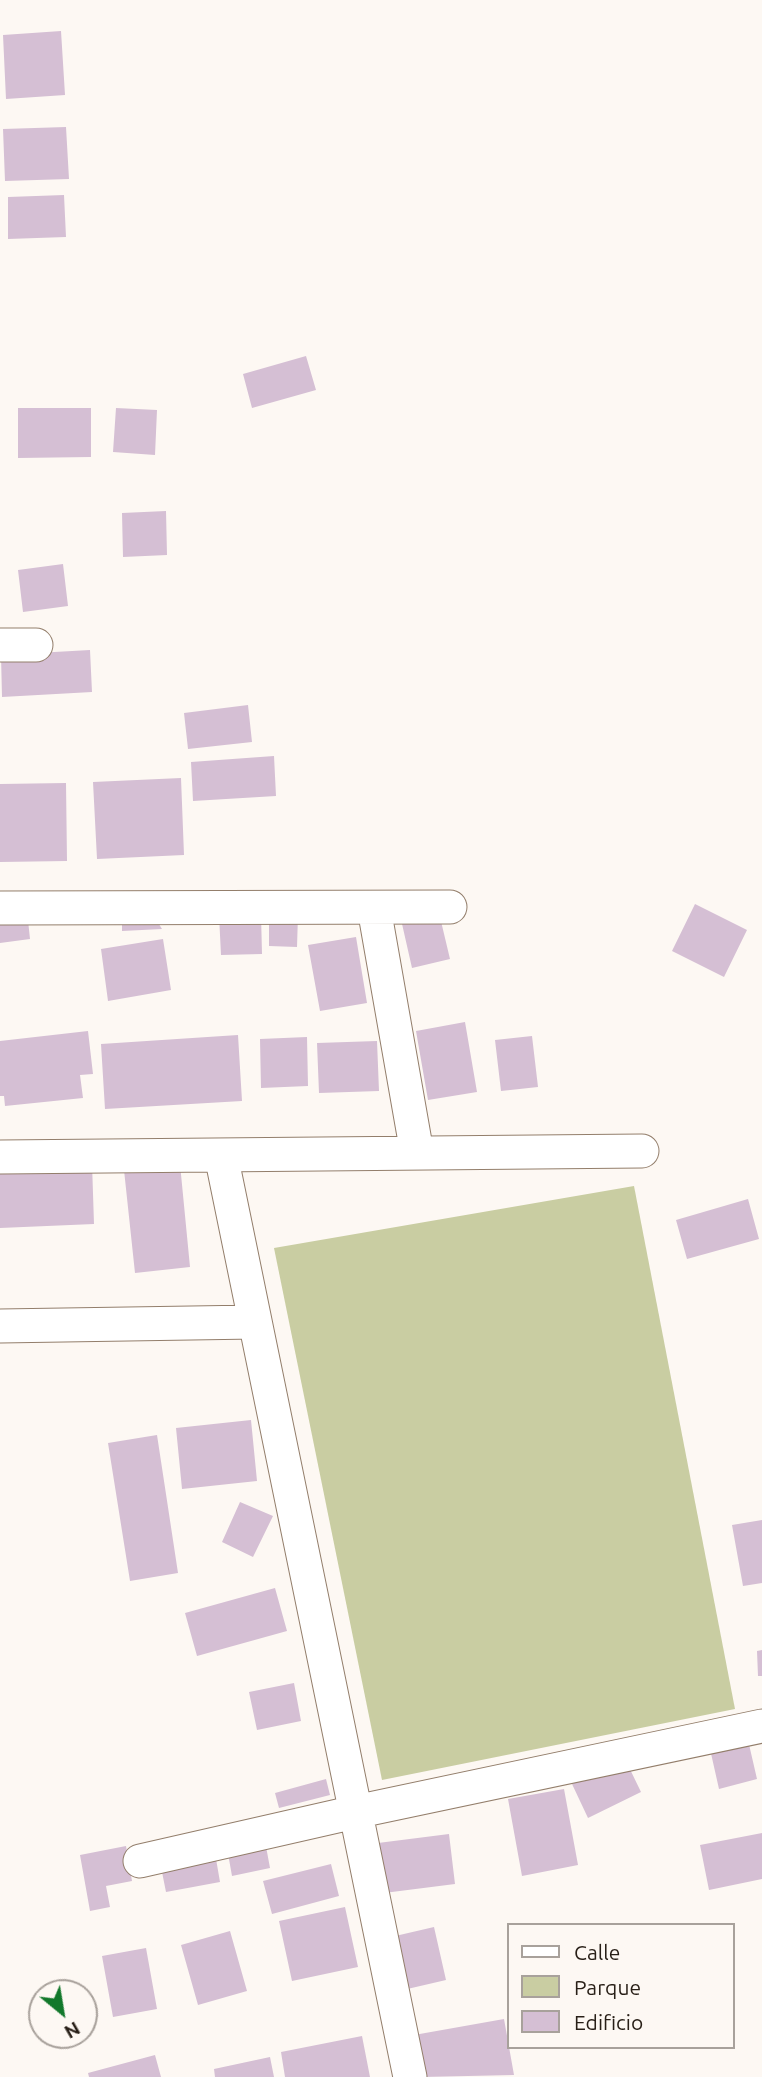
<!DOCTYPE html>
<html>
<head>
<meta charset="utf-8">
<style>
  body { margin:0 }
  #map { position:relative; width:762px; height:2077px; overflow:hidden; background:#fdf8f3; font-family:Ubuntu,sans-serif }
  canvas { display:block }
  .legend { position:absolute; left:507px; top:1923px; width:228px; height:126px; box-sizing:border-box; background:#fdf8f3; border:2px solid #a8a19b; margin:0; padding:9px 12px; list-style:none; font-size:21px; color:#281f17 }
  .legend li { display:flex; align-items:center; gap:14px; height:35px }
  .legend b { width:35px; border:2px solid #a8a19b }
  .north { position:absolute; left:28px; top:1979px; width:70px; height:70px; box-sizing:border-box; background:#fdf8f3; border:2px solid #a8a19b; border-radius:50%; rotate:150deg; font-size:19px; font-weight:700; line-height:28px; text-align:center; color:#281f17 }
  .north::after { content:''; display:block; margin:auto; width:24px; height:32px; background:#12782b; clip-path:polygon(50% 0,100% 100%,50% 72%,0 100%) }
</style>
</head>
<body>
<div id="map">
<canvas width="762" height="2077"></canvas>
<ul class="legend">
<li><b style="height:9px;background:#fff"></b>Calle</li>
<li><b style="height:19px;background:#c9cda2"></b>Parque</li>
<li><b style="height:19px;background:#d5bfd4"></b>Edificio</li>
</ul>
<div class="north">N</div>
</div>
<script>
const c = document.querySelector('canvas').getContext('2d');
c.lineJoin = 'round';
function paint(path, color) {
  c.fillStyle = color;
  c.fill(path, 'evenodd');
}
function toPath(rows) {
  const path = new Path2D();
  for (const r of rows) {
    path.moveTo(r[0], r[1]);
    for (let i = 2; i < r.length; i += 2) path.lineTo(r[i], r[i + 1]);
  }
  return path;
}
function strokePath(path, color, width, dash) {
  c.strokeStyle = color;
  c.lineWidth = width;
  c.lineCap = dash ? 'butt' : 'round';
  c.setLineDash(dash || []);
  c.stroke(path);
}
const green = toPath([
  [634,1186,735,1709,382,1780,274,1248]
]);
const building = toPath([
  [61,31,65,95,6,99,3,35],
  [66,127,69,179,5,181,3,129],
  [64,195,66,237,8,239,8,197],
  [306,356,316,390,252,408,243,374],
  [18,408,91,408,91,457,18,458],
  [116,408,157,410,155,455,113,452],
  [166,511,167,555,123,557,122,513],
  [63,564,68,606,23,612,18,570],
  [90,650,92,692,2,697,1,655],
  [248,705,252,742,188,749,184,713],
  [274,756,276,796,193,801,191,762],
  [181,778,184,855,97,859,93,782],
  [66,783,67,861,0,862,0,784],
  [25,892,30,939,0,943,0,895],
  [695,904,747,930,724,977,672,951],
  [261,914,262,954,221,955,219,915],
  [269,915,298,915,297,947,269,946],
  [400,915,440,917,450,959,412,968],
  [157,921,162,929,122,931,122,922],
  [356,937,367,1003,320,1011,308,945],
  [163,939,171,990,108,1001,101,949],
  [465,1022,477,1092,428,1100,416,1031],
  [88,1031,93,1074,80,1075,83,1098,5,1106,4,1096,0,1096,0,1041],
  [238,1035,242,1101,105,1109,101,1044],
  [532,1036,538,1087,501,1091,495,1040],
  [307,1037,308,1086,261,1088,260,1039],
  [377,1041,379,1091,319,1093,317,1043],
  [92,1163,94,1224,0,1228,0,1167],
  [180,1164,190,1267,135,1273,124,1170],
  [748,1199,759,1239,687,1259,676,1220],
  [251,1420,257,1481,182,1489,176,1428],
  [157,1435,178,1573,130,1581,108,1443],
  [240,1502,273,1516,253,1557,222,1542],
  [762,1520,762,1583,743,1586,732,1525],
  [275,1588,287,1631,197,1656,185,1613],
  [762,1650,762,1676,758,1676,757,1651],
  [294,1683,301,1721,257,1730,249,1692],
  [748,1740,757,1779,719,1789,710,1749],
  [625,1759,641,1792,588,1818,572,1784],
  [326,1779,330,1795,279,1808,275,1793],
  [564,1789,578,1865,522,1876,508,1799],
  [762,1833,762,1879,709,1890,700,1845],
  [449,1834,455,1884,384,1893,378,1843],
  [265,1841,270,1868,232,1876,227,1848],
  [126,1846,132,1881,106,1886,110,1907,90,1911,80,1855],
  [215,1853,220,1882,166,1892,160,1862],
  [331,1864,339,1896,272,1914,263,1881],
  [345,1907,358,1967,292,1981,279,1921],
  [434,1927,446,1980,403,1990,391,1937],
  [230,1931,247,1991,198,2005,181,1945],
  [146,1948,157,2009,113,2017,102,1956],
  [504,2019,514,2075,422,2077,414,2035],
  [362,2036,370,2077,285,2077,281,2052],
  [155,2055,161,2077,89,2077,88,2073],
  [270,2057,274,2077,215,2077,214,2069]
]);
const minor = toPath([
  [0,645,36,645],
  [0,908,450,907],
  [374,908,417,1153],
  [221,1155,410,2077],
  [0,1157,642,1151],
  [0,1326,255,1322],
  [140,1861,355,1812,762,1726]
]);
paint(green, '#c9cda2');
paint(building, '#d5bfd4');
strokePath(minor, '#937e6b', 35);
strokePath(minor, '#fff', 33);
</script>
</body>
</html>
